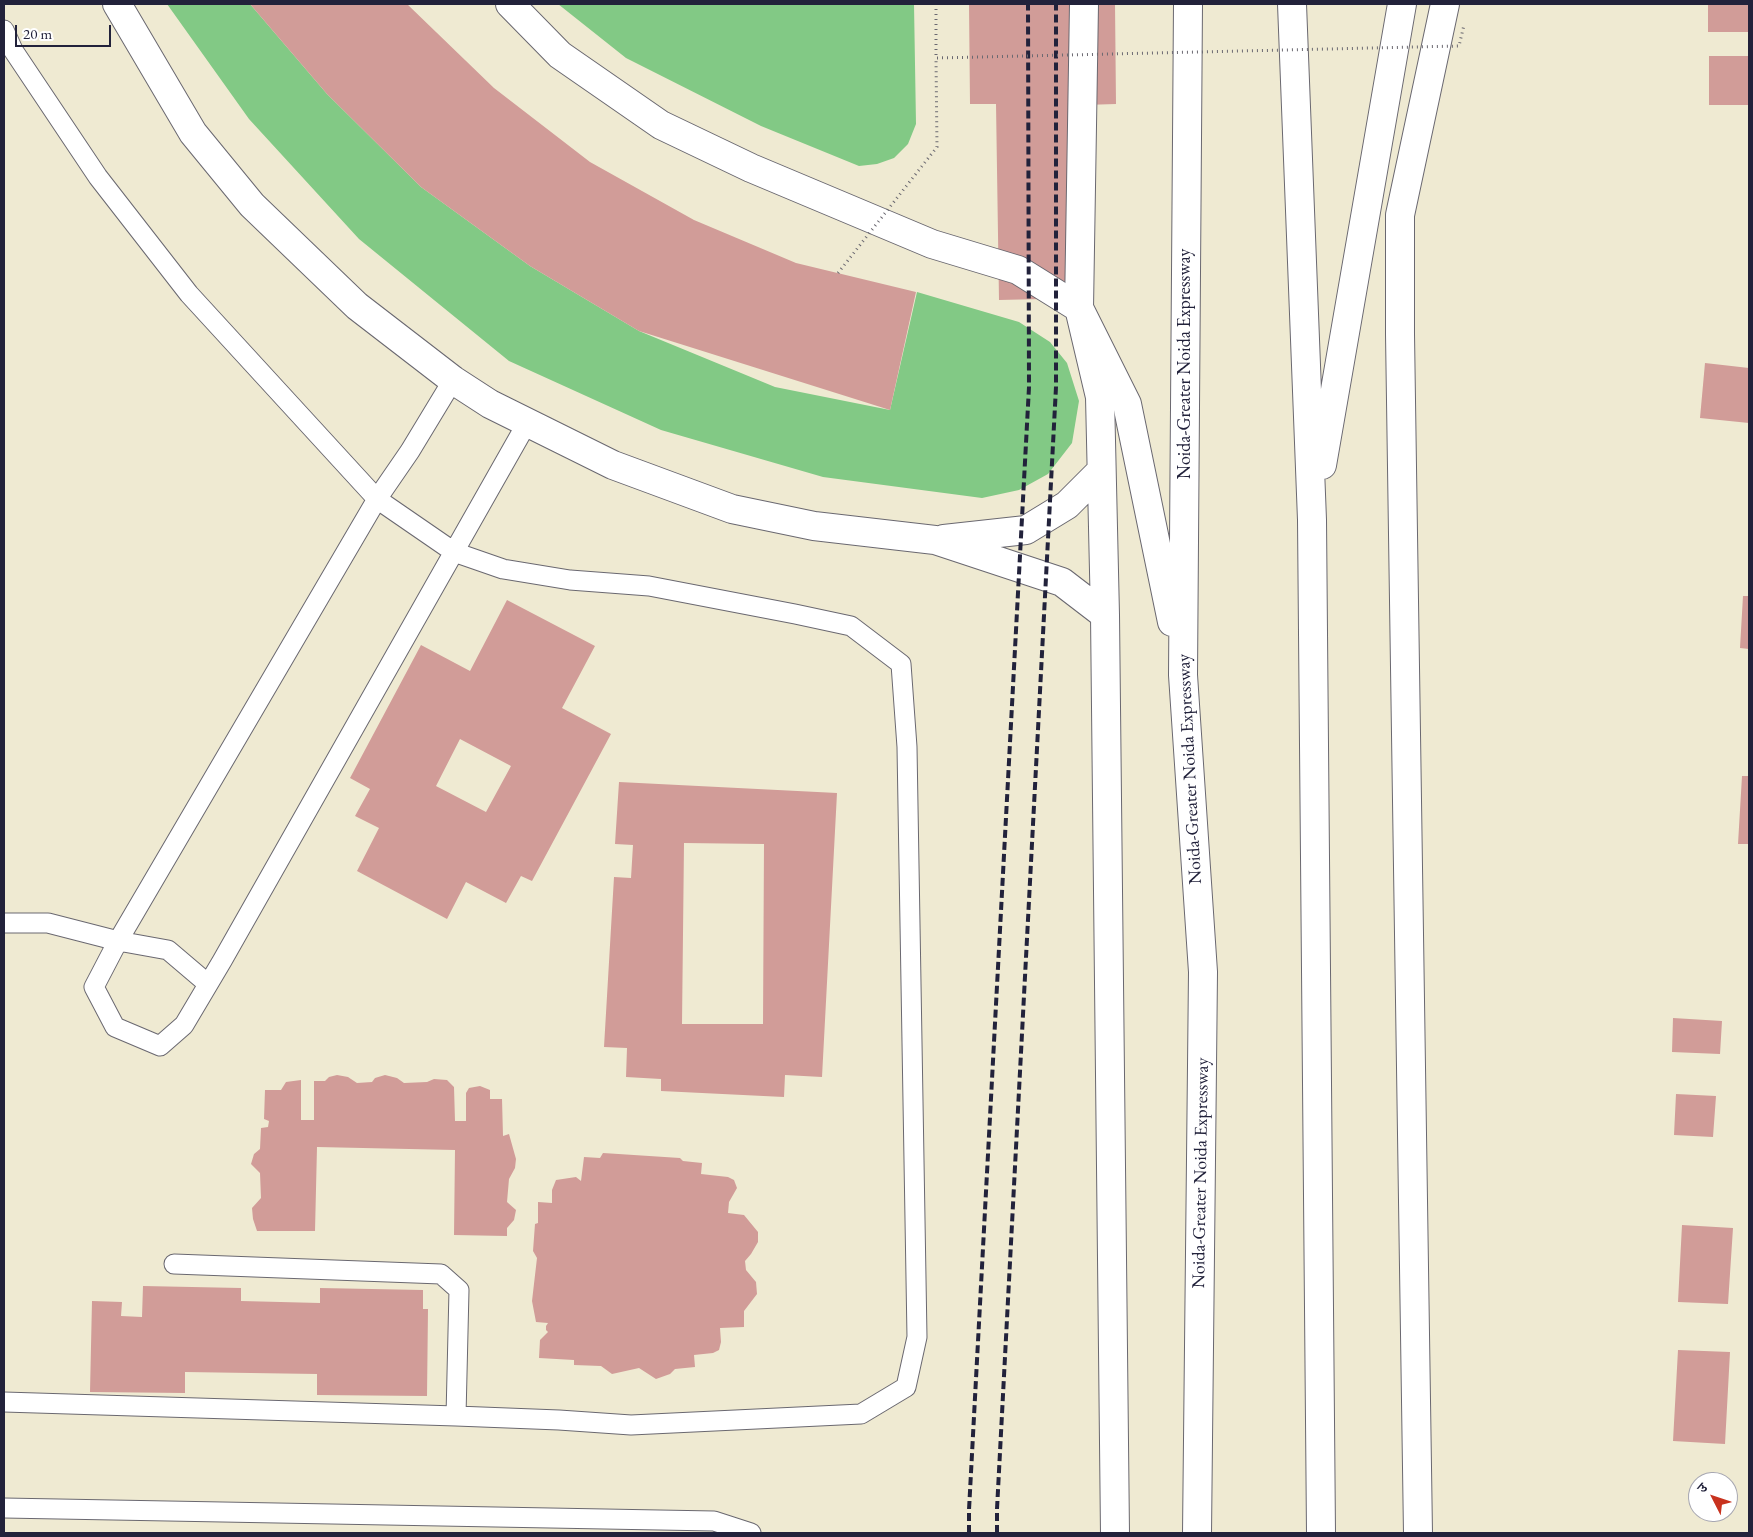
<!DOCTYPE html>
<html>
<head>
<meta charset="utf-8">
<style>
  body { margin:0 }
  #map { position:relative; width:1753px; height:1537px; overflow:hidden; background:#efead2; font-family:"EB Garamond","Noto Serif Devanagari",serif }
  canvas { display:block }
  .frame { position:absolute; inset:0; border:5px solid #22223b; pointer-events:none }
  .north { position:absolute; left:1688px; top:1472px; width:50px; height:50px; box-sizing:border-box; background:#fff; border:1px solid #a7a7b1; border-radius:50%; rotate:311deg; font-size:14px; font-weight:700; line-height:20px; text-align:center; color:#22223b }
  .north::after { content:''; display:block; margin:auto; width:18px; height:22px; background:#c8321e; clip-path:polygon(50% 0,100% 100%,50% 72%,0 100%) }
  .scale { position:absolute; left:15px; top:25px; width:96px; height:22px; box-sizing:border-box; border:2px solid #22223b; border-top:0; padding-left:6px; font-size:15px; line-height:18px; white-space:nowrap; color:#22223b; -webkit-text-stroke:4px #fff; paint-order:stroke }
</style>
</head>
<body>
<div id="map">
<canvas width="1753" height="1537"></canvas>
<div class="frame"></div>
<div class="north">उ</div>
<div class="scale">20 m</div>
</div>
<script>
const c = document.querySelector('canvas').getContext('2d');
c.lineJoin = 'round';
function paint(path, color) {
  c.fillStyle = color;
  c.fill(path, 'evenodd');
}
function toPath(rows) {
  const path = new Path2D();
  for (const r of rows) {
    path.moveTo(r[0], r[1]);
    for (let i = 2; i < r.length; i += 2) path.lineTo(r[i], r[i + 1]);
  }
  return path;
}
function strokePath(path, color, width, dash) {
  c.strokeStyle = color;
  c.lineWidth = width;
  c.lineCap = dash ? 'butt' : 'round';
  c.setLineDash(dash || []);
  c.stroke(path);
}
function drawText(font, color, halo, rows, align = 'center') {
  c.font = font + ' "EB Garamond",serif';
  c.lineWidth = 4;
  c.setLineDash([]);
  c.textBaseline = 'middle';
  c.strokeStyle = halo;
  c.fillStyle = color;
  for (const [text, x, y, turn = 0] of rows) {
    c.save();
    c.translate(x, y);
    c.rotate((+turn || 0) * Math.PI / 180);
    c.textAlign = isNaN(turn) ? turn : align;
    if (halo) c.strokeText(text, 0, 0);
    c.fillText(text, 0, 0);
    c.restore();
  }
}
const green = toPath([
  [167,4,250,4,327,94,421,187,530,266,639,331,775,387,890,410,917,292,1019,322,1050,342,1067,363,1079,401,1072,443,1048,474,1019,490,982,498,823,477,661,430,509,361,359,239,249,119],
  [558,4,914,4,916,124,908,144,894,158,877,164,859,166,761,126,626,58]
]);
const building = toPath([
  [250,4,407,4,494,88,590,162,694,220,796,263,916,292,890,410,639,331,530,266,421,187,327,94],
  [969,4,1115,4,1116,104,1084,105,1086,298,999,300,996,104,970,104],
  [1708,4,1749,4,1749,32,1708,32],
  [1709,56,1749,56,1749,105,1709,105],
  [1705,363,1749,368,1749,423,1700,418],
  [1743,596,1749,596,1749,649,1740,648],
  [507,600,595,646,562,708,611,734,532,881,521,876,506,903,466,882,447,919,357,871,379,828,355,816,370,789,350,778,421,645,470,671],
  [460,739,511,766,486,812,436,786],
  [1742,776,1749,776,1749,844,1738,844],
  [619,782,837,793,822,1077,785,1075,784,1097,661,1091,661,1079,626,1077,627,1048,604,1047,614,877,631,878,633,845,615,844],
  [684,843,764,844,763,1024,682,1024],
  [1673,1018,1722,1021,1720,1054,1672,1052],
  [337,1075,348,1077,357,1083,372,1082,375,1078,385,1075,397,1078,404,1083,427,1082,434,1079,447,1080,454,1087,455,1121,466,1121,466,1093,469,1088,480,1086,490,1090,490,1099,502,1099,503,1136,509,1134,516,1159,515,1168,509,1179,507,1202,516,1210,514,1220,507,1228,507,1236,454,1235,455,1150,317,1147,315,1231,257,1231,253,1219,252,1208,261,1198,260,1173,251,1164,254,1154,260,1149,261,1128,268,1127,269,1121,264,1119,265,1090,281,1090,286,1082,301,1080,301,1120,314,1120,314,1081,325,1081,329,1077],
  [1676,1094,1716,1096,1713,1137,1674,1135],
  [603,1153,680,1158,683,1161,702,1163,701,1174,728,1177,734,1180,737,1188,729,1202,728,1213,744,1215,758,1232,758,1242,751,1254,745,1261,746,1270,756,1282,757,1294,744,1311,744,1327,720,1328,721,1342,719,1350,713,1353,694,1355,695,1367,675,1369,670,1374,656,1379,639,1368,612,1374,601,1366,574,1365,574,1360,539,1358,540,1340,548,1332,546,1330,546,1326,548,1323,536,1322,532,1301,537,1258,533,1251,535,1224,538,1223,538,1202,552,1203,552,1190,556,1180,576,1177,581,1181,584,1157,600,1158],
  [1682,1225,1733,1228,1728,1304,1678,1302],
  [143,1286,241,1288,241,1301,320,1303,320,1288,423,1290,423,1309,428,1309,427,1396,317,1395,317,1374,185,1372,185,1393,90,1392,92,1301,122,1302,121,1316,142,1317],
  [1678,1350,1730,1352,1725,1444,1673,1441]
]);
const service = toPath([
  [4,30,13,50,98,177,189,294,377,499,454,552,503,569,570,580,649,586,795,614,851,626,901,664,907,747,917,1337,906,1387,861,1414,631,1425,559,1420,456,1416,459,1290,441,1274,174,1264],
  [453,380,410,451,377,499,118,941,94,987,115,1027,160,1046,184,1025,222,961,527,423],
  [4,923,48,923,118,941,168,950,208,984],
  [4,1402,456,1416],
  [4,1508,714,1521,751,1533]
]);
const minor = toPath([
  [1418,1533,1400,334,1400,215,1445,4]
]);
const tertiary = toPath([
  [117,4,193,133,252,205,357,306,453,380,490,404,613,465,732,509,814,526,935,540,1062,582,1105,615],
  [510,4,560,55,661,125,751,168,932,244,1018,270,1079,308,1100,397,1105,615,1115,1533],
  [944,539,1026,530,1067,505,1101,471]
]);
const trunk = toPath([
  [1084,4,1079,308,1127,404,1172,622],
  [1188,4,1183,675,1203,972,1197,1533],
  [1292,4,1312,520,1321,1533],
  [1322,465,1402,4]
]);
const rail = toPath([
  [969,1533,969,1510,1029,387,1028,4],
  [997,1533,997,1509,1056,387,1056,4]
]);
const pathBridge = toPath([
  [936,4,936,58,1459,46,1464,25],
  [838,273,937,147,936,58]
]);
const streetNames = [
  ["Noida-Greater Noida Expressway",1185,364,-90],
  ["Noida-Greater Noida Expressway",1190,769,-93],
  ["Noida-Greater Noida Expressway",1201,1173,-89]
];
paint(green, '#82c985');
paint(building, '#d19c98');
strokePath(service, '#6a6870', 21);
strokePath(minor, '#6a6870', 30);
strokePath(tertiary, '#6a6870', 30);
strokePath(trunk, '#6a6870', 30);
strokePath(service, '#fff', 19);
strokePath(minor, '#fff', 28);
strokePath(tertiary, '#fff', 28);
strokePath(trunk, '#fff', 28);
strokePath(rail, '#22223b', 4, [8, 4]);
strokePath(pathBridge, '#6a6870', 3, [1, 4]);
drawText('18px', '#22223b', '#fff', streetNames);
</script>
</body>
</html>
